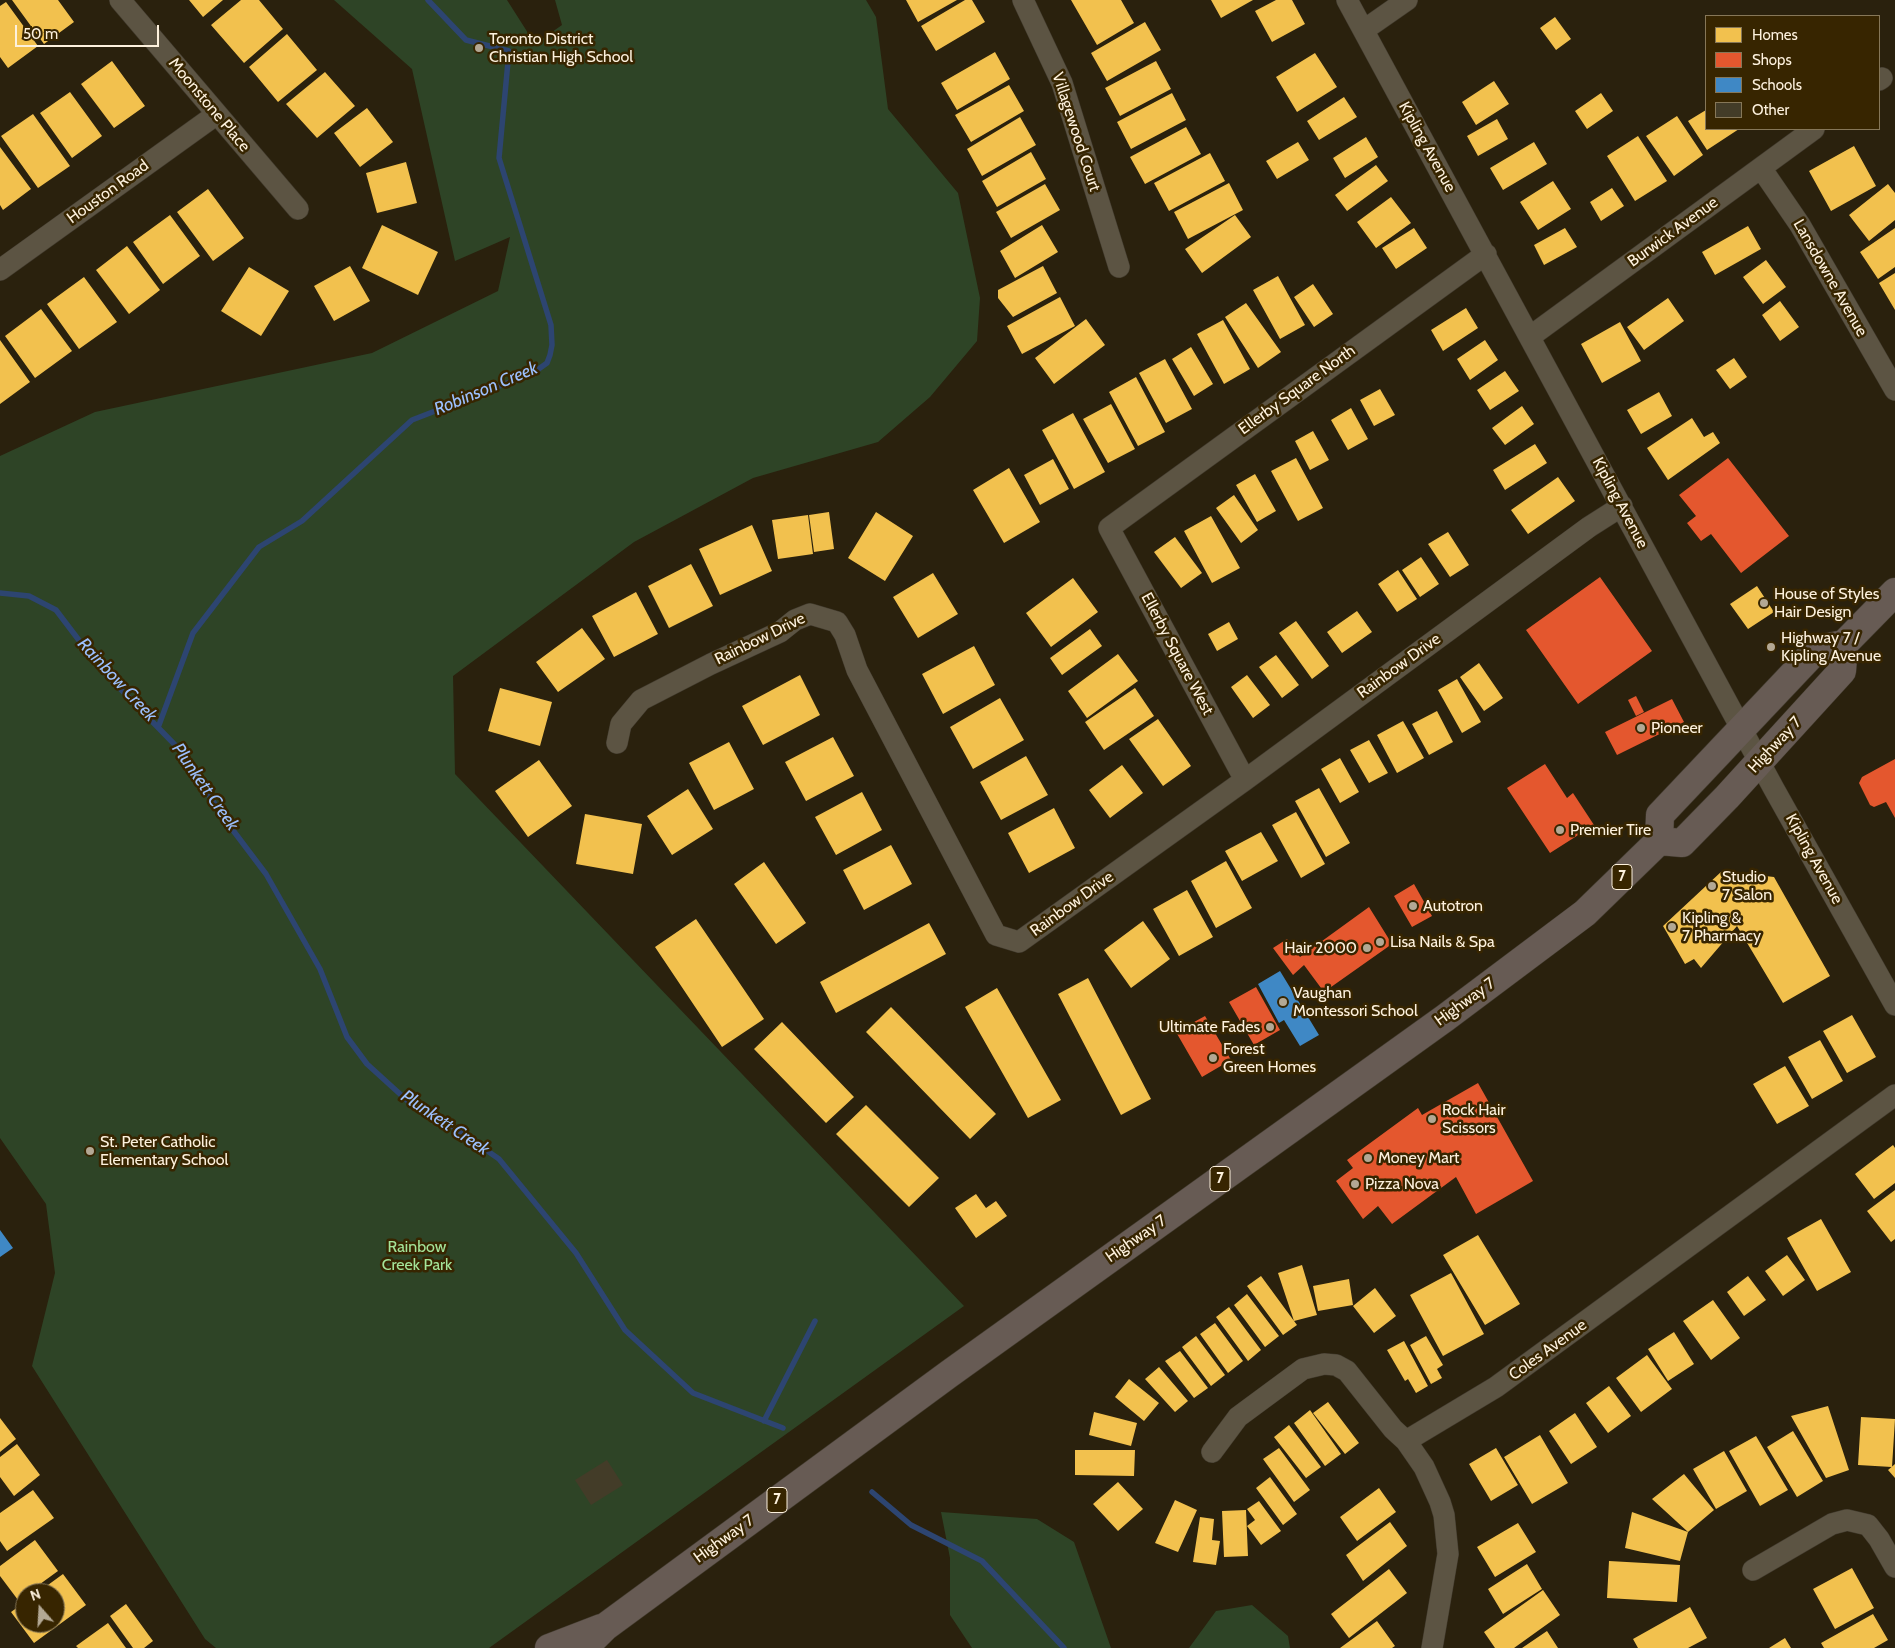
<!DOCTYPE html>
<html>
<head>
<meta charset="utf-8">
<style>
  body { margin:0 }
  #map { position:relative; width:1895px; height:1648px; overflow:hidden; background:#2a210d; font-family:Cabin,sans-serif }
  canvas { display:block }
  .legend { position:absolute; left:1705px; top:15px; width:175px; height:115px; box-sizing:border-box; background:#372500; border:1px solid #867758; margin:0; padding:6px 9px; list-style:none; font-size:15px; color:#fdf1dd }
  .legend li { display:flex; align-items:center; gap:10px; height:25px }
  .legend b { width:25px; border:1px solid #867758 }
  .north { position:absolute; left:15px; top:1583px; width:50px; height:50px; box-sizing:border-box; background:#372500; border:1px solid #867758; border-radius:50%; rotate:341deg; font-size:14px; font-weight:700; line-height:20px; text-align:center; color:#fdf1dd }
  .north::after { content:''; display:block; margin:auto; width:18px; height:22px; background:#b3a894; clip-path:polygon(50% 0,100% 100%,50% 72%,0 100%) }
  .scale { position:absolute; left:15px; top:25px; width:144px; height:22px; box-sizing:border-box; border:2px solid #fdf1dd; border-top:0; padding-left:6px; font-size:15px; line-height:18px; white-space:nowrap; color:#fdf1dd; -webkit-text-stroke:4px #372500; paint-order:stroke }
</style>
</head>
<body>
<div id="map">
<canvas width="1895" height="1648"></canvas>
<ul class="legend">
<li><b style="height:14px;background:#f2c14e"></b>Homes</li>
<li><b style="height:14px;background:#e4572e"></b>Shops</li>
<li><b style="height:14px;background:#3f88c5"></b>Schools</li>
<li><b style="height:14px;background:#433c28"></b>Other</li>
</ul>
<div class="north">N</div>
<div class="scale">50 m</div>
</div>
<script>
const c = document.querySelector('canvas').getContext('2d');
c.lineJoin = 'round';
function paint(path, color) {
  c.fillStyle = color;
  c.fill(path, 'evenodd');
}
function toPath(rows) {
  const path = new Path2D();
  for (const r of rows) {
    path.moveTo(r[0], r[1]);
    for (let i = 2; i < r.length; i += 2) path.lineTo(r[i], r[i + 1]);
  }
  return path;
}
function strokePath(path, color, width, dash) {
  c.strokeStyle = color;
  c.lineWidth = width;
  c.lineCap = dash ? 'butt' : 'round';
  c.setLineDash(dash || []);
  c.stroke(path);
}
function drawText(font, color, halo, rows, align = 'center') {
  c.font = font + ' Cabin,sans-serif';
  c.lineWidth = 5;
  c.setLineDash([]);
  c.textBaseline = 'middle';
  c.strokeStyle = halo;
  c.fillStyle = color;
  for (const [text, x, y, turn = 0] of rows) {
    c.save();
    c.translate(x, y);
    c.rotate((+turn || 0) * Math.PI / 180);
    c.textAlign = isNaN(turn) ? turn : align;
    if (halo) c.strokeText(text, 0, 0);
    c.fillText(text, 0, 0);
    c.restore();
  }
}
const green = toPath([
  [334,0,507,0,535,44,562,25,555,0,866,0,876,17,888,109,958,193,980,298,977,341,930,397,878,442,753,478,634,542,453,676,455,774,964,1306,489,1648,216,1648,205,1639,32,1366,55,1273,46,1204,0,1138,0,456,95,412,372,353,498,291,510,237,455,261,412,69],
  [941,1512,1037,1519,1074,1542,1111,1648,972,1648,950,1615,950,1558],
  [1252,1605,1288,1636,1290,1648,1189,1648,1216,1611]
]);
const homes = toPath([
  [12,0,58,0,74,22,44,44],
  [189,0,223,0,203,17],
  [241,0,259,0,283,29,244,63,211,25],
  [906,0,957,0,918,22],
  [965,0,972,0,985,22,936,51,921,26],
  [1071,0,1121,0,1134,23,1097,45],
  [1211,0,1253,0,1221,18],
  [1276,0,1292,0,1305,24,1272,42,1255,11],
  [6,2,38,46,8,68,0,57,0,6],
  [1555,17,1571,39,1556,50,1540,28],
  [1145,22,1161,50,1107,81,1091,53],
  [287,34,317,70,278,102,249,67],
  [995,52,1010,79,957,110,941,83],
  [1315,53,1337,87,1297,112,1276,77],
  [112,61,145,106,114,128,81,84],
  [1156,61,1171,89,1120,116,1105,88],
  [325,72,355,106,317,138,286,104],
  [1494,81,1509,104,1476,125,1462,102],
  [1009,85,1024,111,971,142,955,115],
  [70,92,102,136,72,158,40,113],
  [1172,93,1186,120,1131,149,1117,122],
  [1601,93,1613,111,1587,129,1575,111],
  [1344,97,1357,117,1319,140,1307,121],
  [367,108,393,142,360,167,334,133],
  [1706,110,1706,129,1739,129,1707,150,1688,121],
  [33,114,70,166,38,188,1,136],
  [1677,116,1703,155,1674,176,1646,136],
  [1020,117,1036,145,982,176,967,149],
  [1497,119,1508,139,1478,156,1467,136],
  [1186,127,1201,154,1145,184,1130,157],
  [1638,136,1667,181,1635,201,1607,156],
  [1366,137,1378,157,1345,178,1333,158],
  [1298,142,1309,160,1277,179,1266,161],
  [1534,142,1547,164,1503,190,1490,168],
  [1854,146,1876,186,1831,211,1809,171],
  [0,147,31,189,3,210,0,205],
  [1031,152,1046,179,997,207,982,181],
  [1210,153,1225,181,1169,211,1154,183],
  [406,162,417,203,377,213,366,173],
  [1376,165,1388,181,1347,211,1335,195],
  [1553,181,1571,209,1538,230,1520,202],
  [1229,183,1243,210,1188,239,1174,212],
  [1045,184,1060,210,1011,238,996,212],
  [1888,184,1895,193,1895,220,1869,241,1849,215],
  [1612,188,1624,206,1601,221,1590,202],
  [208,189,244,238,213,261,177,212],
  [1391,197,1411,223,1376,248,1357,222],
  [170,215,200,256,163,284,133,242],
  [1235,215,1251,237,1202,273,1185,249],
  [382,225,438,252,418,295,362,268],
  [1042,225,1058,252,1015,278,1000,251],
  [1748,226,1761,249,1715,275,1702,252],
  [1414,228,1427,248,1396,269,1382,248],
  [1565,228,1577,247,1544,265,1534,245],
  [1895,228,1895,267,1878,279,1860,252],
  [127,246,160,290,129,314,96,270],
  [1766,260,1786,287,1763,304,1743,277],
  [350,266,370,301,334,321,314,286],
  [1043,266,1057,293,1013,317,998,298,998,290],
  [249,267,289,291,261,336,221,311],
  [1895,273,1895,310,1879,283],
  [1278,276,1305,325,1280,339,1253,290],
  [84,277,117,322,79,349,47,304],
  [1313,284,1333,314,1314,327,1294,297],
  [1060,297,1075,326,1022,354,1007,326],
  [1668,298,1684,321,1644,350,1627,327],
  [1780,301,1799,327,1780,341,1762,315],
  [1246,303,1281,352,1258,368,1225,317],
  [1466,308,1478,328,1443,351,1431,330],
  [41,309,72,351,35,378,5,336],
  [1086,319,1105,345,1054,384,1035,358],
  [1223,320,1250,369,1224,384,1197,334],
  [1620,322,1641,361,1602,383,1581,344],
  [0,340,30,382,0,404],
  [1485,340,1498,360,1470,380,1457,359],
  [1191,347,1213,384,1194,396,1172,359],
  [1734,358,1747,377,1730,389,1716,370],
  [1165,359,1192,409,1166,423,1139,373],
  [1505,371,1519,391,1490,410,1477,390],
  [1136,377,1165,432,1138,446,1109,392],
  [1380,389,1395,415,1374,426,1360,400],
  [1659,392,1672,416,1641,434,1627,410],
  [1111,404,1135,449,1108,463,1083,419],
  [1522,406,1534,424,1505,445,1492,428],
  [1351,408,1368,439,1348,450,1331,420],
  [1073,413,1105,472,1074,489,1042,430],
  [1692,418,1704,437,1713,432,1720,443,1668,480,1647,448],
  [1313,431,1329,460,1310,470,1295,441],
  [1535,444,1547,463,1505,490,1493,470],
  [1296,458,1323,508,1298,521,1271,471],
  [1053,459,1069,489,1040,505,1024,475],
  [1009,468,1040,522,1004,543,973,490],
  [1255,474,1276,511,1257,522,1236,485],
  [1558,477,1575,501,1528,534,1511,510],
  [1234,495,1258,530,1241,543,1216,508],
  [829,512,834,549,814,552,809,515],
  [876,512,913,536,885,581,848,558],
  [808,515,813,554,778,559,772,520],
  [1211,516,1240,568,1212,583,1184,531],
  [752,525,772,571,720,595,699,549],
  [1448,532,1469,565,1450,577,1428,544],
  [1175,537,1202,573,1181,588,1154,552],
  [1421,557,1439,584,1420,597,1402,570],
  [691,564,713,606,669,628,648,586],
  [1398,570,1417,599,1397,612,1378,584],
  [933,573,958,614,918,638,893,597],
  [1073,578,1098,612,1051,647,1026,613],
  [1757,586,1774,612,1748,629,1730,604],
  [636,592,658,634,614,657,592,616],
  [1357,611,1372,632,1342,653,1327,632],
  [1296,621,1329,666,1312,679,1279,633],
  [1229,622,1238,639,1217,651,1208,634],
  [582,628,605,659,558,692,536,662],
  [1090,629,1102,646,1062,675,1050,658],
  [974,646,995,685,943,714,922,674],
  [1118,654,1138,681,1087,718,1068,691],
  [1276,655,1299,685,1282,698,1259,667],
  [1479,663,1503,698,1484,711,1460,677],
  [800,675,820,715,763,745,742,706],
  [1247,675,1270,705,1253,718,1231,687],
  [1457,679,1481,722,1462,733,1438,690],
  [500,688,552,702,540,746,488,731],
  [1135,688,1154,716,1104,750,1085,722],
  [1000,698,1024,740,973,769,950,727],
  [1437,711,1453,742,1429,755,1412,724],
  [1158,719,1191,766,1163,786,1129,739],
  [1403,721,1424,758,1397,773,1377,735],
  [833,737,854,776,806,801,785,762],
  [1369,740,1388,773,1369,783,1350,750],
  [729,742,754,789,714,810,689,763],
  [1026,756,1048,795,1001,820,980,782],
  [1340,758,1359,792,1340,803,1321,769],
  [539,760,572,806,528,837,495,791],
  [1122,765,1143,793,1110,818,1089,790],
  [1319,788,1350,843,1326,857,1295,801],
  [688,789,713,829,672,855,647,816],
  [862,792,882,830,836,855,815,817],
  [1054,808,1075,848,1029,873,1008,833],
  [1296,812,1325,864,1301,878,1272,825],
  [585,814,642,824,633,874,576,864],
  [1261,832,1278,861,1242,881,1225,851],
  [891,845,912,884,864,910,843,870],
  [1226,861,1252,908,1216,928,1191,881],
  [764,862,806,923,776,944,734,884],
  [1722,871,1774,877,1830,976,1783,1003,1737,926,1701,968,1694,959,1685,964,1663,926],
  [1187,890,1213,937,1179,956,1153,909],
  [696,919,764,1019,722,1047,655,947],
  [1143,921,1170,959,1131,988,1104,950],
  [929,923,946,954,836,1013,820,982],
  [1088,978,1151,1099,1121,1115,1058,994],
  [997,988,1061,1100,1028,1118,965,1007],
  [891,1007,996,1114,970,1139,866,1032],
  [1852,1015,1876,1057,1847,1073,1823,1031],
  [782,1022,854,1097,826,1123,754,1049],
  [1820,1040,1843,1081,1812,1099,1788,1057],
  [1785,1066,1809,1106,1777,1124,1753,1084],
  [866,1105,939,1178,909,1207,836,1134],
  [1893,1145,1895,1148,1895,1183,1874,1199,1855,1174],
  [1895,1190,1895,1239,1891,1242,1867,1211],
  [976,1194,986,1208,996,1201,1007,1216,976,1238,955,1208],
  [1821,1219,1851,1272,1817,1291,1787,1238],
  [1478,1235,1520,1304,1485,1325,1443,1255],
  [1787,1255,1805,1280,1783,1296,1765,1271],
  [1302,1265,1317,1315,1294,1321,1278,1273],
  [1451,1273,1484,1334,1443,1356,1410,1295],
  [1261,1276,1297,1325,1283,1335,1247,1286],
  [1748,1276,1766,1300,1744,1316,1727,1292],
  [1349,1279,1353,1305,1318,1311,1313,1286],
  [1375,1288,1396,1316,1374,1333,1353,1306],
  [1247,1294,1279,1336,1265,1347,1234,1305],
  [1713,1300,1740,1338,1711,1360,1683,1321],
  [1229,1307,1261,1350,1248,1361,1216,1317],
  [1215,1323,1243,1361,1228,1373,1200,1334],
  [1674,1332,1694,1364,1668,1381,1648,1349],
  [1196,1336,1225,1375,1211,1386,1182,1347],
  [1426,1336,1443,1365,1437,1369,1442,1378,1431,1384,1410,1345],
  [1404,1341,1428,1386,1416,1393,1408,1379,1405,1381,1387,1350],
  [1180,1351,1208,1388,1194,1398,1165,1361],
  [1647,1355,1672,1389,1641,1412,1616,1378],
  [1159,1367,1188,1401,1175,1412,1145,1379],
  [1129,1379,1159,1403,1144,1421,1115,1397],
  [1609,1386,1631,1416,1608,1433,1586,1403],
  [1328,1402,1359,1443,1345,1454,1313,1413],
  [1828,1406,1849,1470,1826,1478,1791,1416],
  [1310,1410,1341,1454,1325,1466,1294,1423],
  [1094,1412,1137,1423,1131,1446,1089,1435],
  [1575,1413,1597,1447,1571,1464,1549,1431],
  [1861,1417,1895,1419,1892,1467,1858,1465],
  [0,1418,16,1439,0,1452],
  [1289,1425,1321,1467,1306,1478,1274,1437],
  [1793,1431,1823,1481,1797,1497,1767,1447],
  [1540,1435,1568,1483,1532,1504,1504,1457],
  [1756,1436,1788,1490,1760,1506,1729,1451],
  [17,1444,40,1475,14,1496,0,1477,0,1457],
  [1279,1448,1310,1490,1294,1502,1263,1459],
  [1496,1448,1518,1485,1491,1501,1469,1464],
  [1075,1450,1135,1450,1134,1476,1075,1475],
  [1724,1451,1747,1491,1716,1509,1693,1469],
  [1895,1464,1895,1478,1888,1470],
  [1684,1474,1714,1510,1688,1532,1652,1499],
  [1270,1477,1297,1514,1283,1525,1256,1488],
  [1118,1482,1143,1509,1118,1531,1093,1504],
  [1379,1488,1396,1512,1357,1541,1340,1517],
  [33,1490,54,1518,7,1551,0,1541,0,1513],
  [1175,1500,1197,1510,1178,1552,1155,1543],
  [1259,1501,1281,1531,1261,1545,1247,1526,1255,1520,1247,1509],
  [1246,1510,1248,1556,1224,1557,1222,1511],
  [1632,1512,1688,1532,1680,1561,1625,1548],
  [1200,1517,1214,1519,1212,1540,1220,1541,1216,1565,1193,1562],
  [1390,1522,1407,1546,1363,1581,1346,1555],
  [1518,1523,1536,1552,1495,1577,1477,1547],
  [35,1540,58,1571,18,1600,0,1576,0,1566],
  [1609,1561,1680,1565,1677,1602,1607,1598],
  [1527,1564,1542,1589,1503,1614,1488,1589],
  [1852,1568,1874,1608,1835,1629,1813,1589],
  [1389,1569,1407,1593,1349,1638,1331,1614],
  [63,1574,86,1605,34,1643,11,1612,25,1602,25,1623,55,1623,55,1593,37,1593],
  [1543,1590,1560,1615,1514,1648,1495,1648,1484,1632],
  [126,1604,153,1641,144,1648,133,1648,110,1616],
  [1690,1607,1707,1638,1688,1648,1638,1648,1633,1639],
  [1873,1614,1888,1640,1874,1648,1824,1648,1821,1643],
  [1377,1621,1395,1646,1392,1648,1340,1648],
  [108,1623,126,1648,78,1648,76,1646],
  [1547,1631,1558,1648,1522,1648],
  [1785,1638,1791,1648,1769,1648]
]);
const shops = toPath([
  [1728,458,1789,536,1741,573,1711,534,1701,541,1687,523,1696,516,1679,495],
  [1600,577,1652,651,1578,704,1526,630],
  [1636,696,1644,712,1636,716,1628,700],
  [1672,699,1684,722,1617,755,1605,732],
  [1895,759,1895,818,1886,802,1874,807,1870,805,1859,783,1862,777],
  [1545,764,1567,798,1573,793,1594,825,1550,853,1507,788],
  [1414,884,1432,916,1412,927,1394,896],
  [1369,907,1392,944,1324,992,1304,965,1293,975,1273,948,1287,939,1300,957],
  [1256,987,1280,1030,1254,1045,1229,1002],
  [1205,1016,1231,1060,1202,1077,1176,1032],
  [1478,1083,1533,1181,1476,1214,1456,1177,1392,1224,1378,1206,1363,1219,1336,1181,1353,1168,1347,1160,1418,1108,1422,1115]
]);
const schools = toPath([
  [1280,971,1319,1035,1300,1046,1284,1020,1279,1023,1258,984],
  [0,1230,13,1248,0,1257]
]);
const stream = toPath([
  [0,593,29,596,56,610,100,668,179,749,226,821,266,874,320,969,347,1037,367,1064,411,1104,436,1115,499,1159,576,1253,625,1330,693,1393,783,1428],
  [159,725,193,633,259,547,302,521,412,420,533,373,547,363,550,355,552,345,551,325,499,158,509,51,466,40,428,0],
  [764,1421,815,1321],
  [872,1492,911,1525,982,1561,1064,1648]
]);
const building = toPath([
  [607,1460,623,1485,591,1505,575,1480]
]);
const minor = toPath([
  [120,0,298,209],
  [1023,0,1062,83,1119,267],
  [1347,0,1774,789,1895,1005],
  [1364,30,1407,0],
  [1879,80,1882,78],
  [1761,168,1800,225,1895,390],
  [0,270,217,114],
  [1531,336,1814,129],
  [617,743,621,724,641,700,711,664,780,632,795,620,810,614,837,622,845,635,857,670,996,935,1019,942,1245,780,1589,527,1622,506],
  [1245,780,1109,528,1486,254],
  [1406,1441,1496,1387,1895,1095],
  [1212,1452,1238,1417,1303,1369,1324,1364,1336,1365,1347,1371,1393,1429,1406,1441,1424,1467,1440,1502,1444,1515,1448,1554,1432,1648],
  [1753,1570,1832,1524,1847,1520,1868,1525,1879,1539,1895,1567]
]);
const major = toPath([
  [1659,841,1682,843,1727,797,1842,671,1844,644],
  [549,1648,601,1628],
  [584,1648,605,1627,949,1374,1445,1018,1585,913,1659,841,1660,815,1817,649,1844,644,1895,592]
]);
const markers = [
  [479,48,5,"#b3a894"],
  [1764,603,5,"#b3a894"],
  [1771,647,5,"#b3a894"],
  [1641,728,5,"#b3a894"],
  [1560,830,5,"#b3a894"],
  [1712,886,5,"#b3a894"],
  [1413,906,5,"#b3a894"],
  [1672,927,5,"#b3a894"],
  [1380,942,5,"#b3a894"],
  [1367,948,5,"#b3a894"],
  [1283,1002,5,"#b3a894"],
  [1270,1027,5,"#b3a894"],
  [1213,1058,5,"#b3a894"],
  [1432,1119,5,"#b3a894"],
  [90,1151,5,"#b3a894"],
  [1368,1158,5,"#b3a894"],
  [1355,1184,5,"#b3a894"]
];
const shields = [
  [1622,877,20],
  [1220,1179,20],
  [777,1500,20]
];
const shieldNames = [
  ["7",1622,877],
  ["7",1220,1179],
  ["7",777,1500]
];
const poiNames = [
  ["Toronto District",489,39],
  ["Christian High School",489,57],
  ["House of Styles",1774,594],
  ["Hair Design",1774,612],
  ["Highway 7 /",1781,638],
  ["Kipling Avenue",1781,656],
  ["Pioneer",1651,728],
  ["Premier Tire",1570,830],
  ["Studio",1722,877],
  ["7 Salon",1722,895],
  ["Autotron",1423,906],
  ["Kipling &",1682,918],
  ["7 Pharmacy",1682,936],
  ["Lisa Nails & Spa",1390,942],
  ["Hair 2000",1357,948,"right"],
  ["Vaughan",1293,993],
  ["Montessori School",1293,1011],
  ["Ultimate Fades",1260,1027,"right"],
  ["Forest",1223,1049],
  ["Green Homes",1223,1067],
  ["Rock Hair",1442,1110],
  ["Scissors",1442,1128],
  ["St. Peter Catholic",100,1142],
  ["Elementary School",100,1160],
  ["Money Mart",1378,1158],
  ["Pizza Nova",1365,1184]
];
const streetNames = [
  ["Moonstone Place",209,105,50],
  ["Villagewood Court",1076,132,72],
  ["Kipling Avenue",1427,147,61],
  ["Houston Road",108,192,-36],
  ["Burwick Avenue",1673,232,-36],
  ["Lansdowne Avenue",1830,278,60],
  ["Ellerby Square North",1297,390,-36],
  ["Kipling Avenue",1620,503,62],
  ["Rainbow Drive",760,639,-26],
  ["Ellerby Square West",1177,654,62],
  ["Rainbow Drive",1399,666,-36],
  ["Highway 7",1775,745,-47],
  ["Kipling Avenue",1814,859,61],
  ["Rainbow Drive",1072,904,-36],
  ["Highway 7",1465,1002,-36],
  ["Highway 7",1136,1239,-35],
  ["Coles Avenue",1548,1350,-36],
  ["Highway 7",724,1539,-36]
];
const parkNames = [
  ["Rainbow",417,1247],
  ["Creek Park",417,1265]
];
const waterNames = [
  ["Robinson Creek",486,389,-23],
  ["Rainbow Creek",117,680,47],
  ["Plunkett Creek",205,787,55],
  ["Plunkett Creek",445,1123,34]
];
paint(green, '#2e4426');
paint(homes, '#f2c14e');
paint(shops, '#e4572e');
paint(schools, '#3f88c5');
strokePath(stream, '#2d4571', 5.5);
paint(building, '#433c28');
strokePath(minor, '#413a2d', 22);
strokePath(major, '#413a2d', 29);
strokePath(minor, '#5c5443', 21);
strokePath(major, '#675b54', 28);
for (const [x, y, r, color] of markers) {
  const dot = new Path2D();
  dot.arc(x, y, r, 0, 2 * Math.PI);
  c.fillStyle = color;
  c.fill(dot);
  strokePath(dot, '#372500', 2);
}
for (const [x, y, w] of shields) {
  const box = new Path2D();
  box.roundRect(x - w / 2, y - 12.5, w, 25, 4);
  c.fillStyle = '#372500';
  c.fill(box);
  strokePath(box, '#fdf1dd', 1);
}
drawText('bold 15px', '#fdf1dd', null, shieldNames);
drawText('16px', '#fdf1dd', '#372500', poiNames, 'left');
drawText('16px', '#fdf1dd', '#372500', streetNames);
drawText('16px', '#a4e499', '#372500', parkNames);
drawText('italic 18px', '#9cc0fe', '#372500', waterNames);
</script>
</body>
</html>
